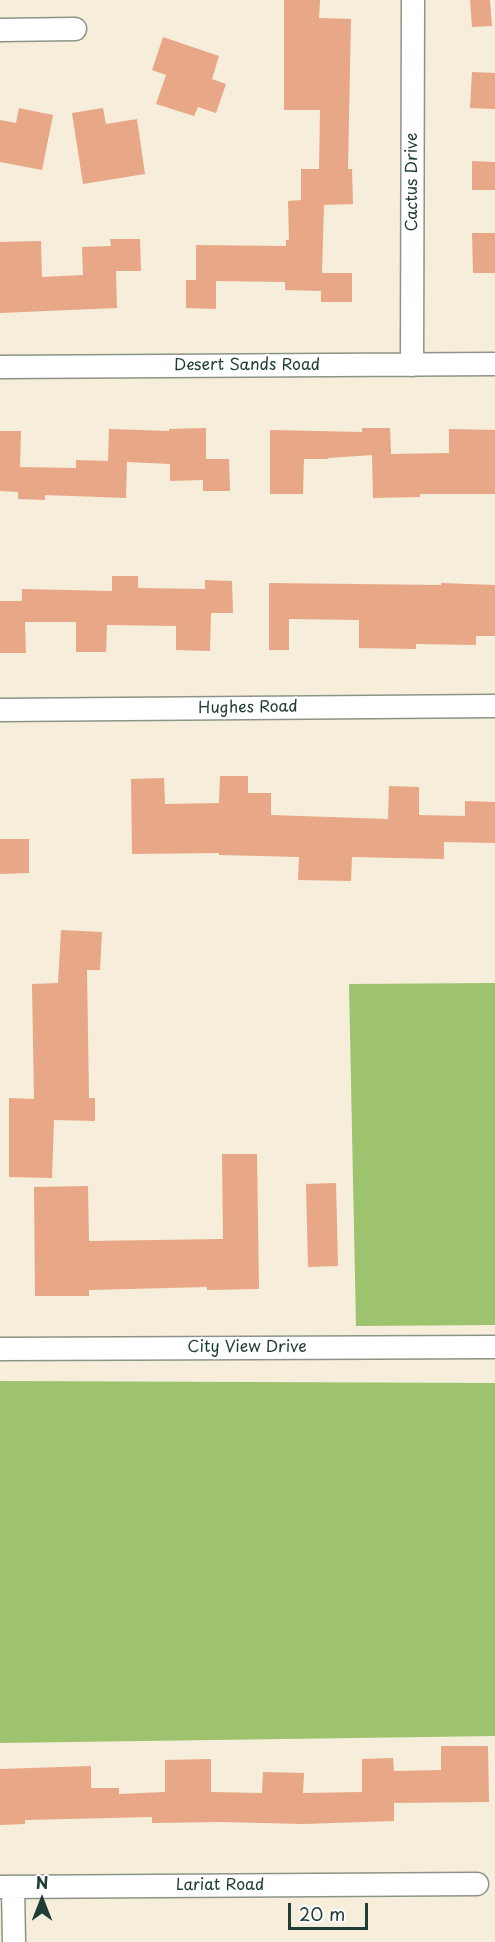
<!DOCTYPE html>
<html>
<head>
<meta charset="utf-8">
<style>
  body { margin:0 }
  #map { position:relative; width:495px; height:1942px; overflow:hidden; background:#f6edda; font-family:"Playpen Sans",sans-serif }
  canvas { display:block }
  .north { position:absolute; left:12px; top:1870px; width:60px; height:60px; -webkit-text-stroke:4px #fff; paint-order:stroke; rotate:0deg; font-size:16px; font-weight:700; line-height:24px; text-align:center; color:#1f3d34 }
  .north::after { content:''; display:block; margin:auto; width:21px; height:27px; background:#1f3d34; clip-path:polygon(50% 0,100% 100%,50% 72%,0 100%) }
  .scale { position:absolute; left:288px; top:1903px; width:80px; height:27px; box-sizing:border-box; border:3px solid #1f3d34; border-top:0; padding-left:8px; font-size:18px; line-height:21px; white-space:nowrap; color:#1f3d34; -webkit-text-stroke:4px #fff; paint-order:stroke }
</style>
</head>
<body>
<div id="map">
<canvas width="495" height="1942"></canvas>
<div class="north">N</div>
<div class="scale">20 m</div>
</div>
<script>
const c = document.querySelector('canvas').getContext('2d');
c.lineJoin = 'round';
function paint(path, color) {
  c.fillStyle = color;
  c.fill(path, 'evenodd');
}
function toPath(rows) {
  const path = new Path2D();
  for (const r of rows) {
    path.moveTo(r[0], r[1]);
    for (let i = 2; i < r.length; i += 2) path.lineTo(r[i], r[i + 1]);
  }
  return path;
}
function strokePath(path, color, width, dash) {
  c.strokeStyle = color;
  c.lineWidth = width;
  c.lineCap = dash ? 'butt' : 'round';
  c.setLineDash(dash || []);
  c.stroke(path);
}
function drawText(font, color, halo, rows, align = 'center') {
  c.font = font + ' "Playpen Sans",sans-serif';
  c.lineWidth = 4.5;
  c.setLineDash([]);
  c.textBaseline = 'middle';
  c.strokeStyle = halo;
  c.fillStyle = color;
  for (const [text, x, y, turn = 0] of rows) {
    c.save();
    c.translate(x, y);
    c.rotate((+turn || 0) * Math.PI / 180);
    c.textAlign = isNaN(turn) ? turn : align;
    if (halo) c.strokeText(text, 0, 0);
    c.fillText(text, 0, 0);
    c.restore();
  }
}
const green = toPath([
  [495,983,495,1325,356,1326,349,984],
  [0,1381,495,1383,495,1736,0,1743]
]);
const building = toPath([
  [284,0,320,0,319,18,351,19,348,169,352,169,353,204,324,205,322,273,352,273,352,302,321,302,321,291,285,290,285,282,216,281,216,309,186,308,186,280,196,280,196,245,286,246,286,240,289,240,288,201,301,200,301,169,319,169,320,110,284,110],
  [470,0,490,0,492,26,472,27],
  [163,37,219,56,212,79,226,84,216,113,198,107,194,116,156,104,166,75,152,70],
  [472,72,495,73,495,109,470,108],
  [19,108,53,115,42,170,0,162,0,120,16,123],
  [103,108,106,124,137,119,145,174,83,184,72,113],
  [472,161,495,162,495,190,472,190],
  [472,233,495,233,495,273,473,273],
  [110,239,140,239,141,271,116,271,117,308,0,313,0,242,41,241,42,277,83,275,82,247,111,246],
  [206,428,206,459,229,459,230,491,203,491,203,480,170,481,170,464,127,462,126,498,45,495,45,500,18,499,18,492,0,491,0,431,21,431,20,467,76,468,76,460,108,461,109,429,169,431,169,429],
  [362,428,390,428,391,454,449,453,449,429,495,430,495,494,420,494,420,497,373,498,372,455,328,458,327,459,304,459,303,494,270,494,270,430,362,432],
  [112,576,138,576,138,588,205,589,205,580,232,581,233,613,211,613,210,651,176,650,176,626,107,625,106,652,76,652,76,622,25,622,26,653,0,653,0,601,22,601,22,589,112,591],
  [269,583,441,585,441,583,495,585,495,636,476,636,476,645,416,644,416,649,359,648,359,620,289,619,289,650,269,650],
  [220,776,248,776,248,793,271,793,271,815,388,819,389,786,419,787,419,815,465,816,465,801,495,802,495,843,444,842,444,859,352,857,351,881,298,880,299,857,219,855,219,853,132,854,131,779,164,778,165,804,219,803],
  [0,839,29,839,29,873,0,874],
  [61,930,102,932,100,970,87,970,89,1098,95,1098,95,1121,54,1120,52,1178,9,1177,9,1098,34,1099,32,984,58,983],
  [222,1154,257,1154,259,1289,207,1290,207,1287,89,1290,89,1296,35,1296,34,1187,88,1186,89,1241,223,1239],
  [336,1183,338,1266,308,1267,306,1184],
  [441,1746,488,1746,489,1802,394,1803,394,1821,303,1824,221,1822,152,1823,152,1817,25,1820,25,1824,0,1825,0,1769,91,1766,91,1788,119,1788,119,1794,165,1792,165,1760,211,1759,211,1792,262,1793,263,1772,304,1773,303,1793,362,1792,362,1759,393,1758,394,1771,441,1770]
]);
const street = toPath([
  [0,30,75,29],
  [412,365,413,0],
  [0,367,495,364],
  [0,710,495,706],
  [0,1349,495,1347],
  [0,1887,477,1884],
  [13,1887,14,1942]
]);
const streetNames = [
  ["Cactus Drive",413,182,-90],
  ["Desert Sands Road",247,366],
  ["Hughes Road",248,708,-1],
  ["City View Drive",247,1348],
  ["Lariat Road",220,1886]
];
paint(green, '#9dc36e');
paint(building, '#e8a786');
strokePath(street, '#8a9587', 25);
strokePath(street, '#fff', 22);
drawText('16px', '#1f3d34', '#fff', streetNames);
</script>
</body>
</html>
